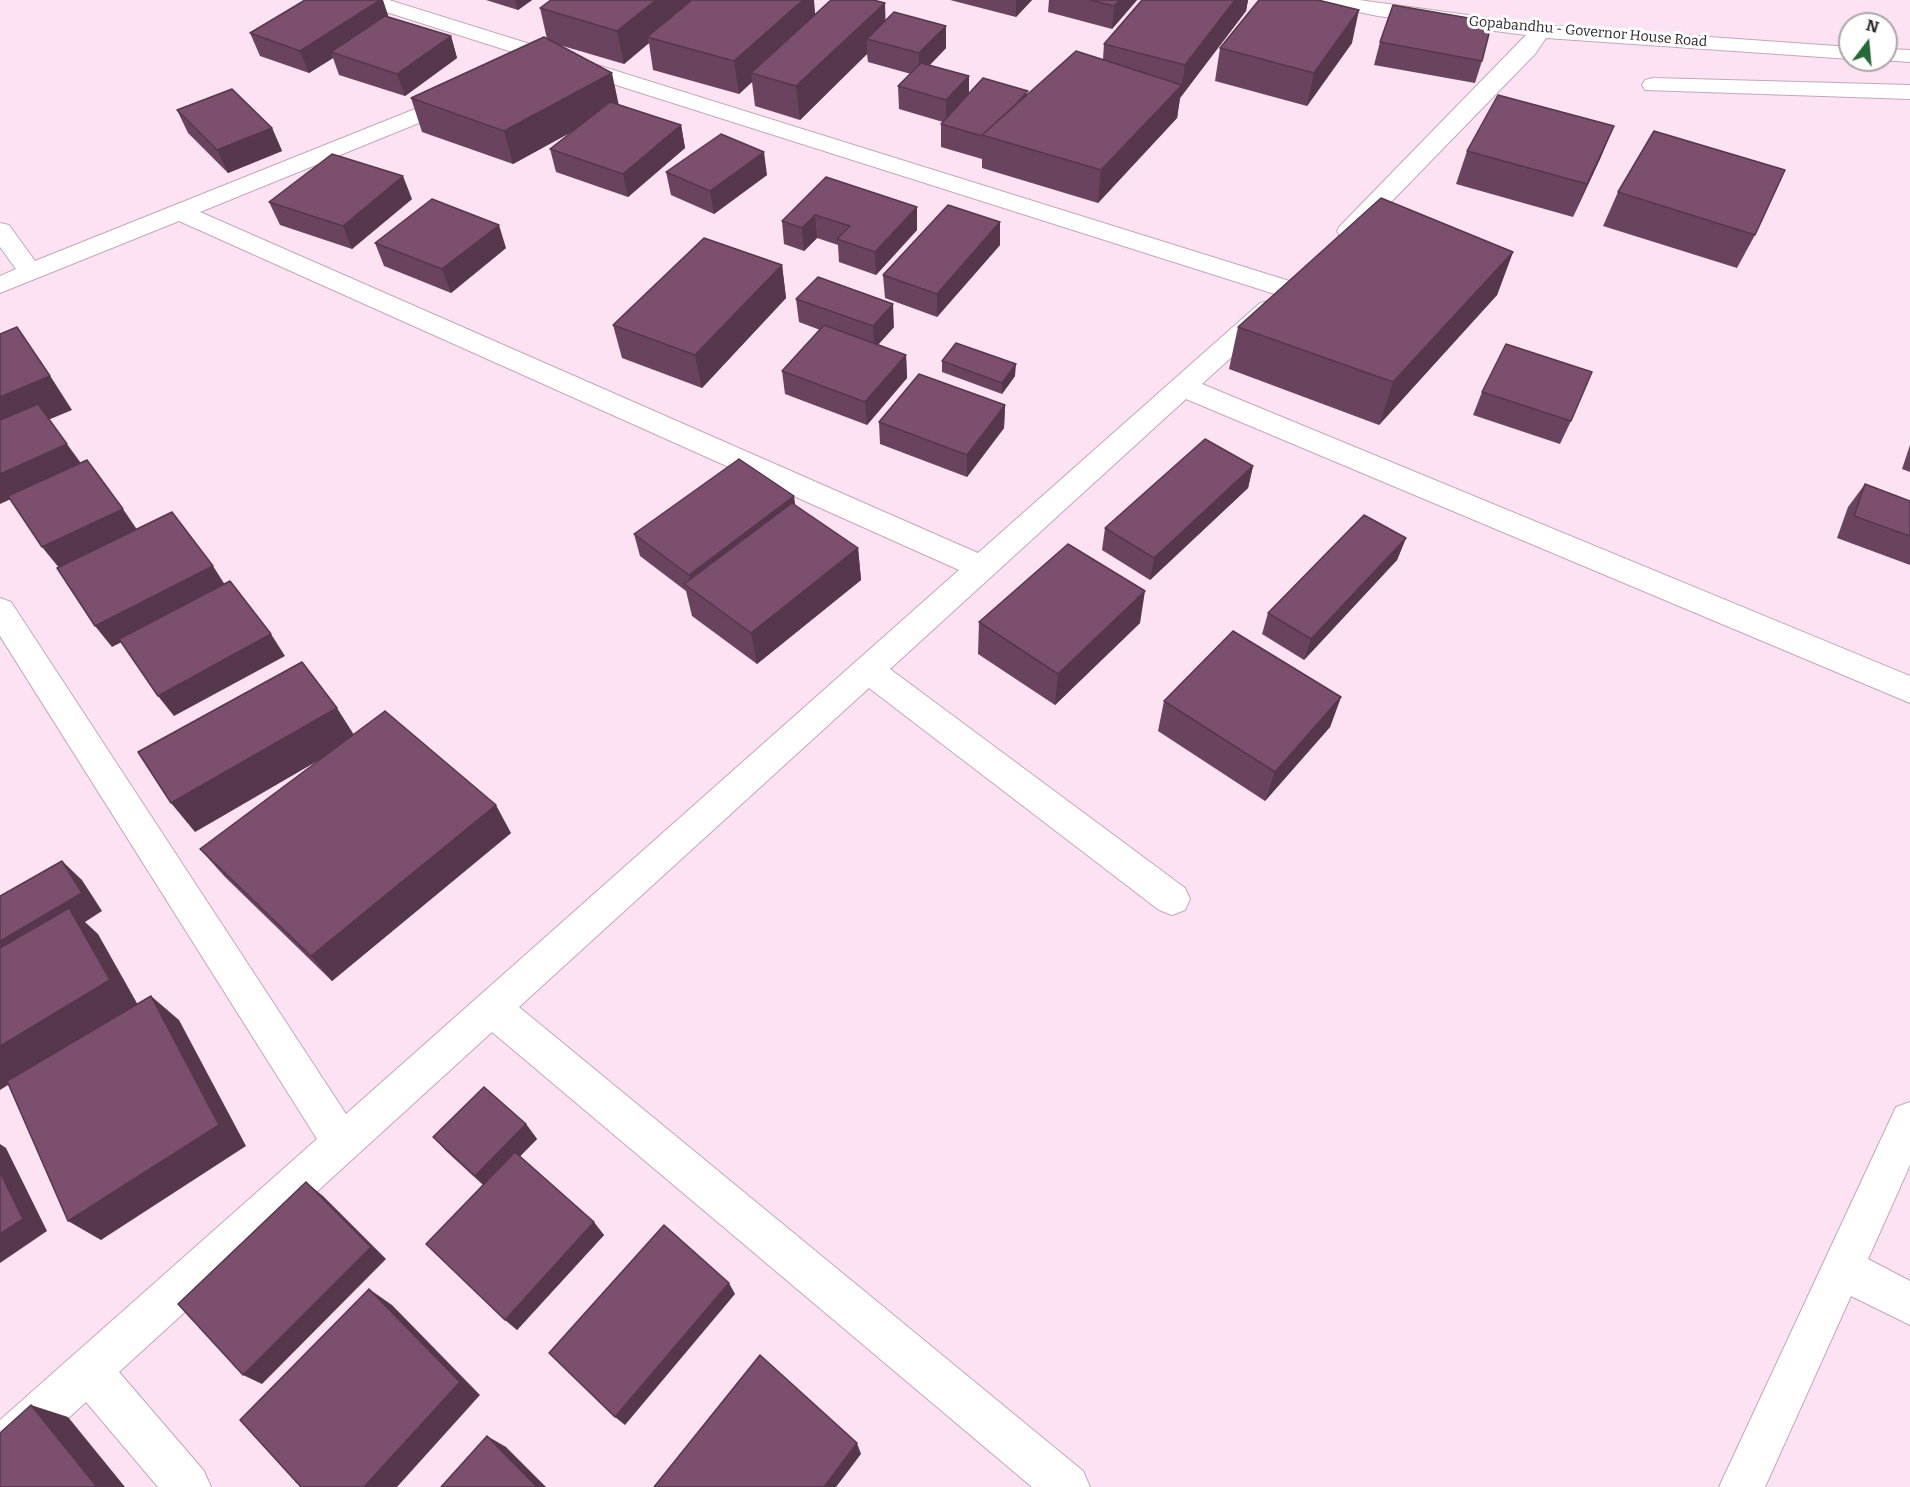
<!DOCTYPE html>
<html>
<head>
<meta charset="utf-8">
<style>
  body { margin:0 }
  #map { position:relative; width:1910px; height:1487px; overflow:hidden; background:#fde2f3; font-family:Bitter,serif }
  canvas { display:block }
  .north { position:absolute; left:1838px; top:12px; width:60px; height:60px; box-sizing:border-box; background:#fff; border:2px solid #aaa6a9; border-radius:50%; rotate:16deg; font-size:16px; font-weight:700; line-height:24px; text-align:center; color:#2b2127 }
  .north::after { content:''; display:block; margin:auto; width:21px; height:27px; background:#236a37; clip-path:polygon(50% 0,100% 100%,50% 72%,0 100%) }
</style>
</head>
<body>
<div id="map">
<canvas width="1910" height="1487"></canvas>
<div class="north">N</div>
</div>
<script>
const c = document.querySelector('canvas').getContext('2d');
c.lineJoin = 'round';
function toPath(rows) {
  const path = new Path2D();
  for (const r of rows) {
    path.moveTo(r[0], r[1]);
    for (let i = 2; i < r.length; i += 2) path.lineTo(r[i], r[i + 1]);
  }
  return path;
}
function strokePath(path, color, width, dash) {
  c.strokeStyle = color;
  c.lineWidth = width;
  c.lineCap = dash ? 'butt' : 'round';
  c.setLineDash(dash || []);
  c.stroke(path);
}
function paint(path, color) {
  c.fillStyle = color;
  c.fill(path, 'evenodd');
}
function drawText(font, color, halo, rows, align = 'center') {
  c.font = font + ' Bitter,serif';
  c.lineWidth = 6;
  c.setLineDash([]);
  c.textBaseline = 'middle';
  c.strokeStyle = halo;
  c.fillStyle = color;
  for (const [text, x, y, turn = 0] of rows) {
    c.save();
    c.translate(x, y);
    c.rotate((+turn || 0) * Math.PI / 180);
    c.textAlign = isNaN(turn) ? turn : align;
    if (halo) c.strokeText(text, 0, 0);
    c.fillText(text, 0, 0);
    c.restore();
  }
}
const minor = toPath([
  [358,0,389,0,1299,284,1303,290,1299,296,1290,298,1281,296,361,4,358,0],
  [1317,0,1359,0,1540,25,1850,47,1850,59,1546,38,1535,54,1358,236,1349,238,1340,236,1337,231,1340,226,1526,35,1378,16,1320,4,1317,0],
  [1886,49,1910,50,1910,62,1880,60,1886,60,1886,49],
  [1653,78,1910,85,1910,99,1645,90,1642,85,1645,80,1653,78],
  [460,91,468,93,471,98,468,103,200,212,978,553,1260,303,1269,301,1278,303,1282,309,1278,315,1202,384,1910,676,1910,703,1186,399,890,669,1185,888,1190,899,1185,910,1172,915,1159,910,869,688,519,1007,1083,1471,1090,1487,1032,1487,492,1032,119,1372,204,1471,211,1487,158,1487,86,1402,16,1466,0,1472,0,1420,317,1139,0,636,0,598,11,602,346,1114,959,570,179,221,0,293,0,276,16,269,0,247,0,223,9,225,35,261,460,91],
  [1910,1102,1910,1165,1868,1259,1910,1281,1910,1325,1851,1296,1765,1487,1719,1487,1896,1107,1910,1102]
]);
const wall = toPath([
  [486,0,532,0,518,10],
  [950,0,1032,0,1016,17],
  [1049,0,1137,0,1112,29,1048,12],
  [1142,0,1248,0,1246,11,1180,98,1177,118,1098,203,982,168,982,159,941,147,941,124,943,122,899,109,898,86,911,74,868,62,867,54,800,120,755,106,752,82,739,94,653,70,649,43,624,64,556,44,618,104,681,125,685,148,628,197,556,172,550,149,573,131,513,164,422,132,411,98,547,39,540,8,815,15,885,21,946,48,930,65,969,76,969,93,1028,94,1103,59,1104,44],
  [389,17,451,36,457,58,405,96,339,75,333,58,309,73,260,56,250,33],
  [1380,42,1482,61,1475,83,1374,65],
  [1352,43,1307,106,1215,81,1220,48],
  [177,110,272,128,282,151,228,173,188,133],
  [1614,126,1600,159,1573,217,1456,184,1467,151],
  [666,172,767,175,714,214,671,195],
  [826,177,917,230,876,275,839,262,838,245,817,238,804,251,784,244,782,221],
  [1618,192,1755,235,1737,268,1603,226],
  [412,199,352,249,280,225,269,202],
  [1000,222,1000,245,937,317,885,298,883,275],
  [375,243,506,248,451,293,384,266],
  [1513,252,1497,295,1379,425,1229,369,1238,327],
  [782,265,786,298,702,388,622,358,613,325],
  [796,299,894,327,878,345,906,355,907,378,867,425,785,394,782,371,820,330,799,322],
  [942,361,1015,376,1002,394,942,372],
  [1482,392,1571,421,1560,444,1473,415],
  [1005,405,1004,428,967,477,880,444,879,422],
  [1910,445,1910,472,1902,469],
  [1253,466,1248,488,1150,580,1102,550,1105,528],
  [1865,484,1910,501,1910,565,1837,538,1848,507],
  [795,505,858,548,861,580,757,664,692,616,686,591,640,556,634,534],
  [1406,538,1397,560,1304,660,1262,634,1268,613],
  [979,622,1140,623,1055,705,978,654],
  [1341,697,1330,727,1265,801,1158,731,1164,701],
  [354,735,511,833,332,981,225,877,200,849,326,756,195,832],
  [526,1124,537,1139,520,1156,604,1235,517,1330,483,1185,446,1151,433,1137]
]);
const shadedWall = toPath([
  [380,0,383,0,390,21,331,52,333,58,309,73,300,51],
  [515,0,532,0,518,10],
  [656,0,701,0,647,37,649,43,624,64,617,31],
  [803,0,814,0,816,24,751,73,752,82,739,94,734,61],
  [1016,0,1032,0,1016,17],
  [1120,0,1137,0,1112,29,1114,6],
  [1235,0,1248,0,1246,11,1180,98,1185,65],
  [885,3,886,36,867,39,867,54,800,120,796,86],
  [1359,10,1352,43,1307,106,1314,73],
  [946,26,946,48,919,76,919,53],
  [451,36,457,58,405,96,397,74],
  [612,73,619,106,513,164,504,131],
  [969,76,969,99,946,123,946,100],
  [1182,85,1177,118,1098,203,1101,170],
  [681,125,685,148,628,197,623,174],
  [1614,126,1600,159,1573,217,1587,184],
  [272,128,282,151,228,173,217,150],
  [764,152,767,175,714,214,710,191],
  [403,176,412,199,352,249,343,226],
  [917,207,917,230,876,275,875,252],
  [815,215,817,238,804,251,802,228],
  [1000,222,1000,245,937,317,937,294],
  [499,225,506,248,451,293,442,269],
  [1513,252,1497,295,1379,425,1393,382],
  [782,265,786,298,702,388,695,355],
  [893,304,894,327,874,349,873,326],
  [906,355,907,378,867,425,865,402],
  [40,360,72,410,0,440,0,397],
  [1016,364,1015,376,1002,394,1002,383],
  [1005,405,1004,428,967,477,967,455],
  [67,444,83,466,0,504,0,474],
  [1253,466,1248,488,1150,580,1154,558],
  [794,496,797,518,692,590,689,575],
  [123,509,138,531,60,569,42,547],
  [1406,538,1397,560,1304,660,1311,639],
  [858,548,861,580,757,664,751,633],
  [213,566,227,588,112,647,95,626],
  [1145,591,1140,623,1055,705,1058,674],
  [271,634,285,656,174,716,158,696],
  [1341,697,1330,727,1265,801,1275,772],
  [337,708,356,738,195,832,171,803],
  [496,805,511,833,332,981,311,956],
  [62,861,82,880,102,911,85,922,98,934,138,1005,0,1090,0,941],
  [151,996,179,1020,246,1146,101,1240,68,1221],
  [526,1124,537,1139,488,1189,475,1176],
  [0,1144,6,1148,47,1231,0,1263],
  [306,1182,323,1196,386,1259,262,1384,243,1375],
  [594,1222,604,1235,517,1330,505,1320],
  [729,1283,735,1294,625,1425,615,1417],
  [369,1289,392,1305,480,1395,397,1487,364,1487],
  [31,1405,68,1417,125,1487,97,1487],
  [487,1436,506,1447,546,1487,537,1487],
  [857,1443,861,1454,836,1487,824,1487]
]);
const building = toPath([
  [305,0,380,0,300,51,250,33,305,0],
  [551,0,656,0,617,31,540,8,551,0],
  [692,0,803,0,734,61,647,37,692,0],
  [831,0,873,0,885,3,796,86,751,73,831,0],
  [1090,0,1120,0,1114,6,1090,0],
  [1142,0,1235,0,1185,65,1104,44,1142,0],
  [1259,0,1318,0,1359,10,1314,73,1220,48,1259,0],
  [1393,5,1492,22,1482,61,1380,42,1393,5],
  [894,12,946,26,919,53,867,39,894,12],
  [385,16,451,36,397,74,331,52,385,16],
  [544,37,612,73,504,131,411,98,544,37],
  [1076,51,1182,85,1101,170,982,135,1076,51],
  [921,63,969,76,946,100,898,86,921,63],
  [983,78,1028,91,1017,103,982,135,982,136,941,124,983,78],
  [232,89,272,128,217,150,177,110,232,89],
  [1498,95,1614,126,1587,184,1467,151,1498,95],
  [610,102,681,125,623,174,550,149,610,102],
  [1654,131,1785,170,1755,235,1618,192,1654,131],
  [721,134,764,152,710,191,666,172,721,134],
  [332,154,403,176,343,226,269,202,332,154],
  [826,177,917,207,875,252,837,239,850,226,815,215,802,228,782,221,826,177],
  [1381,198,1513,252,1393,382,1238,327,1381,198],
  [432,199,499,225,442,269,375,243,432,199],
  [948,205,1000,222,937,294,883,275,948,205],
  [704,238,782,265,695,355,613,325,704,238],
  [818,277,893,304,873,326,796,299,818,277],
  [824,325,906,355,865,402,782,371,824,325],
  [17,327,50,376,0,397,0,334,17,327],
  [956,343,1016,364,1002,383,942,361,956,343],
  [1506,344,1592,372,1571,421,1482,392,1506,344],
  [919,374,1005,405,967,455,879,422,919,374],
  [38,404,67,444,0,474,0,420,38,404],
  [1205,439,1253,466,1154,558,1105,528,1205,439],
  [739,459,794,496,689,575,634,534,739,459],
  [87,460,123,509,42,547,8,496,87,460],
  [1865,484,1910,501,1910,536,1854,516,1865,484],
  [792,503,858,548,751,633,684,584,792,503],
  [172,512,213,566,95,626,57,568,172,512],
  [1364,515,1406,538,1311,639,1268,613,1364,515],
  [1068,544,1145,591,1058,674,979,622,1068,544],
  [230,581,271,634,158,696,119,639,230,581],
  [1233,631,1341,697,1275,772,1164,701,1233,631],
  [302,662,337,708,171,803,138,752,302,662],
  [385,711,496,805,311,956,200,849,385,711],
  [62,861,82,893,0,941,0,896,62,861],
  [69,908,110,980,0,1046,0,948,69,908],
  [151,996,219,1125,68,1221,7,1081,151,996],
  [484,1087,526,1124,475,1176,433,1137,484,1087],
  [515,1152,594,1222,505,1320,426,1244,515,1152],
  [0,1172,23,1219,0,1234,0,1172],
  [306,1182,371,1247,243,1375,178,1304,306,1182],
  [664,1225,729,1283,615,1417,549,1353,664,1225],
  [369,1289,460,1382,364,1487,301,1487,240,1420,369,1289],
  [760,1355,857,1443,824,1487,654,1487,760,1355],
  [31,1405,97,1487,0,1487,0,1433,31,1405],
  [487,1436,537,1487,441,1487,487,1436]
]);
const farStreetnames = [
  ["Gopabandhu - Governor House Road",1588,32,5]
];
strokePath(minor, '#c2a8b9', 2);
paint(minor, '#fff');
paint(wall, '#6a445e');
paint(shadedWall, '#56374c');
paint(building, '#7b4f6d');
strokePath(building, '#56374c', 1.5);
drawText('14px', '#2b2127', '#fff', farStreetnames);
</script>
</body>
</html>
